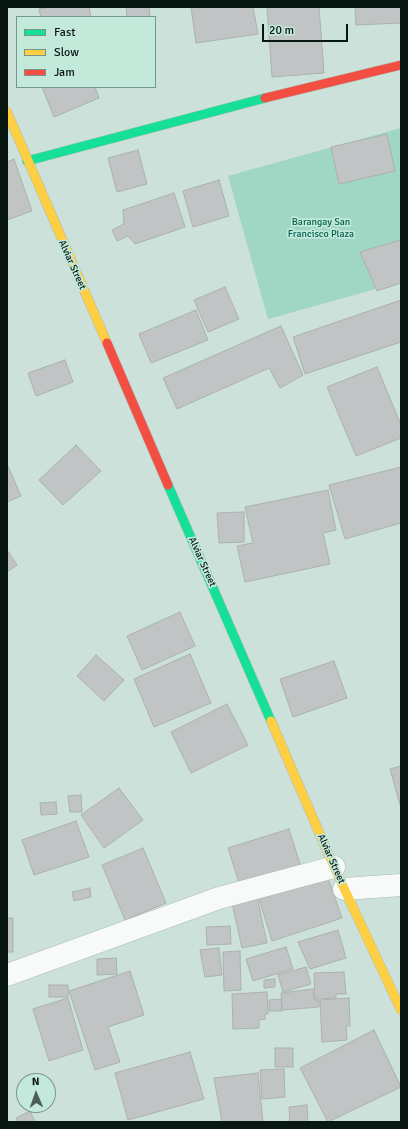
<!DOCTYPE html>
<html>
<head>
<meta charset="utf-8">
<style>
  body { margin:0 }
  #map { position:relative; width:408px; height:1129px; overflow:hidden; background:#cbe1d9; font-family:Signika,sans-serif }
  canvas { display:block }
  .frame { position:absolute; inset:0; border:8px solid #091712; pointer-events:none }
  .legend { position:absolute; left:16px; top:16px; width:140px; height:72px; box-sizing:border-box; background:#c3e9db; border:1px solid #79958b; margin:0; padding:5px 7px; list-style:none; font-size:12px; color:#091712 }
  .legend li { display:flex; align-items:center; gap:8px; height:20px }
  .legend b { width:20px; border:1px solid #79958b }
  .north { position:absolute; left:16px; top:1073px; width:40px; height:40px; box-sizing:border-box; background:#c3e9db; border:1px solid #79958b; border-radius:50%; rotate:358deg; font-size:11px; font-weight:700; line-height:16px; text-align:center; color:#091712 }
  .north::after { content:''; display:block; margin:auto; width:14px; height:18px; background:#4d5e58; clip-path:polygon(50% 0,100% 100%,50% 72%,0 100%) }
  .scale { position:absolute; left:262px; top:24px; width:86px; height:18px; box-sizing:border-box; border:2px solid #091712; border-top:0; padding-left:5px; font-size:12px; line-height:14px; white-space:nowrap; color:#091712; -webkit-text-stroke:3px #c3e9db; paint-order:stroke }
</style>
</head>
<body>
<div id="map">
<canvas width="408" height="1129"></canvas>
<div class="frame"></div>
<ul class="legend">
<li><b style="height:5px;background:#16e098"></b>Fast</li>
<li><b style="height:5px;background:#ffcf43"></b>Slow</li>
<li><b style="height:5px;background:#f24e42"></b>Jam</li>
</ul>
<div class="north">N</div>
<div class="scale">20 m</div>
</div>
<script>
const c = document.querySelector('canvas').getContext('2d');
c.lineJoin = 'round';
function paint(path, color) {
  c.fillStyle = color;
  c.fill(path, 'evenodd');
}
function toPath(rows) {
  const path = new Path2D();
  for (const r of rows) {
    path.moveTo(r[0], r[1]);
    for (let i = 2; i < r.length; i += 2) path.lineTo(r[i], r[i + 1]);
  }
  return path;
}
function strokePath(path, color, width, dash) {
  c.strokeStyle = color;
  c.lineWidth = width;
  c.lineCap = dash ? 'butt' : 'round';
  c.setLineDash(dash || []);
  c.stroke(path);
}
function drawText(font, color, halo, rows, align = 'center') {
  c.font = font + ' Signika,sans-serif';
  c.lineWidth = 3.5;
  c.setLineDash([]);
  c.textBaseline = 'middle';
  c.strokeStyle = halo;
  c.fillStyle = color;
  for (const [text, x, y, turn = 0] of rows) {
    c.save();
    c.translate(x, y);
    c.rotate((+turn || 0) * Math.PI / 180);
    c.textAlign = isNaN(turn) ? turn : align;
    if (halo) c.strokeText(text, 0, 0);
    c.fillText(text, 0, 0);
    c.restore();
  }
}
const green = toPath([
  [401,128,401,282,268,319,228,176]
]);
const building = toPath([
  [49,7,89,7,91,17,41,17,39,9,49,7],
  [126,7,149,7,150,17,127,17,126,7],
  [191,7,253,7,258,34,196,43,191,7],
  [267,7,319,7,324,73,272,77,267,7],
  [355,7,401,7,401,23,356,25,355,7],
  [42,87,95,87,99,98,54,117,42,87],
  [387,134,395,171,339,184,331,147,387,134],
  [138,150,147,184,117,192,108,158,138,150],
  [14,159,32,211,7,220,7,162,14,159],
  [219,180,229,216,193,227,183,191,219,180],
  [174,193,185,227,135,244,128,236,117,241,112,230,124,224,123,210,174,193],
  [401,240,401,283,377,291,360,252,401,240],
  [225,287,239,319,208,332,194,300,225,287],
  [401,300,401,342,305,374,293,337,401,300],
  [196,310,208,340,151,363,139,334,196,310],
  [281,326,303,375,280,388,269,368,177,409,163,378,281,326],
  [65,360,73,382,36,396,28,373,65,360],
  [377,367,401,425,401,438,356,456,327,387,377,367],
  [76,445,101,471,63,505,39,480,76,445],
  [7,464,21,496,7,502,7,464],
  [401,467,401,523,345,539,329,485,401,467],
  [328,490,336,530,323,533,330,564,245,582,237,546,253,543,245,507,328,490],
  [244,512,244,542,219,543,217,513,244,512],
  [7,550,17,565,7,572,7,550],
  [180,612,195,646,142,670,127,636,180,612],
  [190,654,211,703,154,727,134,679,190,654],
  [96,655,124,680,104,701,77,676,96,655],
  [334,661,347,698,293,717,280,679,334,661],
  [227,704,248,745,191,773,171,732,227,704],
  [401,766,401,808,390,769,401,766],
  [119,788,143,820,104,848,81,815,119,788],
  [81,795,82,812,70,812,68,796,81,795],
  [56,802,57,814,41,815,40,803,56,802],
  [76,821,89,857,34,875,22,840,76,821],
  [289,829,302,870,241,889,228,848,289,829],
  [143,848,166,903,125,920,102,865,143,848],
  [327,875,342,918,272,941,258,896,327,875],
  [90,888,91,897,74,901,72,892,90,888],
  [257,897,267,943,242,948,232,903,257,897],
  [7,918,13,918,13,952,7,952,7,918],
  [230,926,231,944,207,945,206,927,230,926],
  [338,930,346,958,310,969,298,942,338,930],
  [286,947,293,969,253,981,246,959,286,947],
  [219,948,222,975,205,977,200,950,219,948],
  [240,951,241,990,224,991,223,952,240,951],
  [116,958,117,974,97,975,97,959,116,958],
  [306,967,311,984,283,992,278,975,306,967],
  [130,971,144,1015,108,1027,120,1062,95,1070,69,991,130,971],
  [344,972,346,994,336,994,336,998,315,999,314,973,344,972],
  [275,979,275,987,264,988,264,980,275,979],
  [49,985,68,985,68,997,49,997,49,985],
  [313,989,314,1000,319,1000,319,1007,282,1010,281,993,313,989],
  [267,992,268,1014,265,1014,265,1019,259,1020,259,1028,233,1029,232,994,267,992],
  [68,998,83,1050,49,1061,33,1009,68,998],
  [349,998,350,1026,346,1026,347,1040,322,1042,320,1000,349,998],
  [281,999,282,1011,269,1011,269,1000,281,999],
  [374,1030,401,1087,328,1122,300,1068,374,1030],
  [275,1048,293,1048,293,1067,275,1067,275,1048],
  [190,1052,204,1099,128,1120,115,1073,190,1052],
  [284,1069,285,1097,262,1099,260,1070,284,1069],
  [258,1073,263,1122,222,1122,214,1078,258,1073],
  [307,1105,308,1122,290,1122,289,1107,307,1105],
  [30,1111,35,1122,17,1122,16,1118,30,1111]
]);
const street = toPath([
  [344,889,401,885],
  [7,975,219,898,334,867]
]);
const fast = toPath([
  [27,161,265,98],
  [168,485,271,721]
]);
const slow = toPath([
  [7,112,107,343],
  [271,721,334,867,401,1010]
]);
const jam = toPath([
  [265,98,401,65],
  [107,343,168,485]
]);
const parkNames = [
  ["Barangay San",321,222],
  ["Francisco Plaza",321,234]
];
const streetNames = [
  ["Alviar Street",72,265,66],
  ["Alviar Street",202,562,66],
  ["Alviar Street",331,859,66]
];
paint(green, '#a0d6c4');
paint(building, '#c0c4c4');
strokePath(building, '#acb0b0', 1);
strokePath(street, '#acbcb6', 23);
strokePath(fast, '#acbcb6', 10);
strokePath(slow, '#acbcb6', 10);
strokePath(jam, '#acbcb6', 10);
strokePath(street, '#f7faf9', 22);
strokePath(fast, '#16e098', 9);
strokePath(slow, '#ffcf43', 9);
strokePath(jam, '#f24e42', 9);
drawText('10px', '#02634e', '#c3e9db', parkNames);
drawText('10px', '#091712', '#c3e9db', streetNames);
</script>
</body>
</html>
